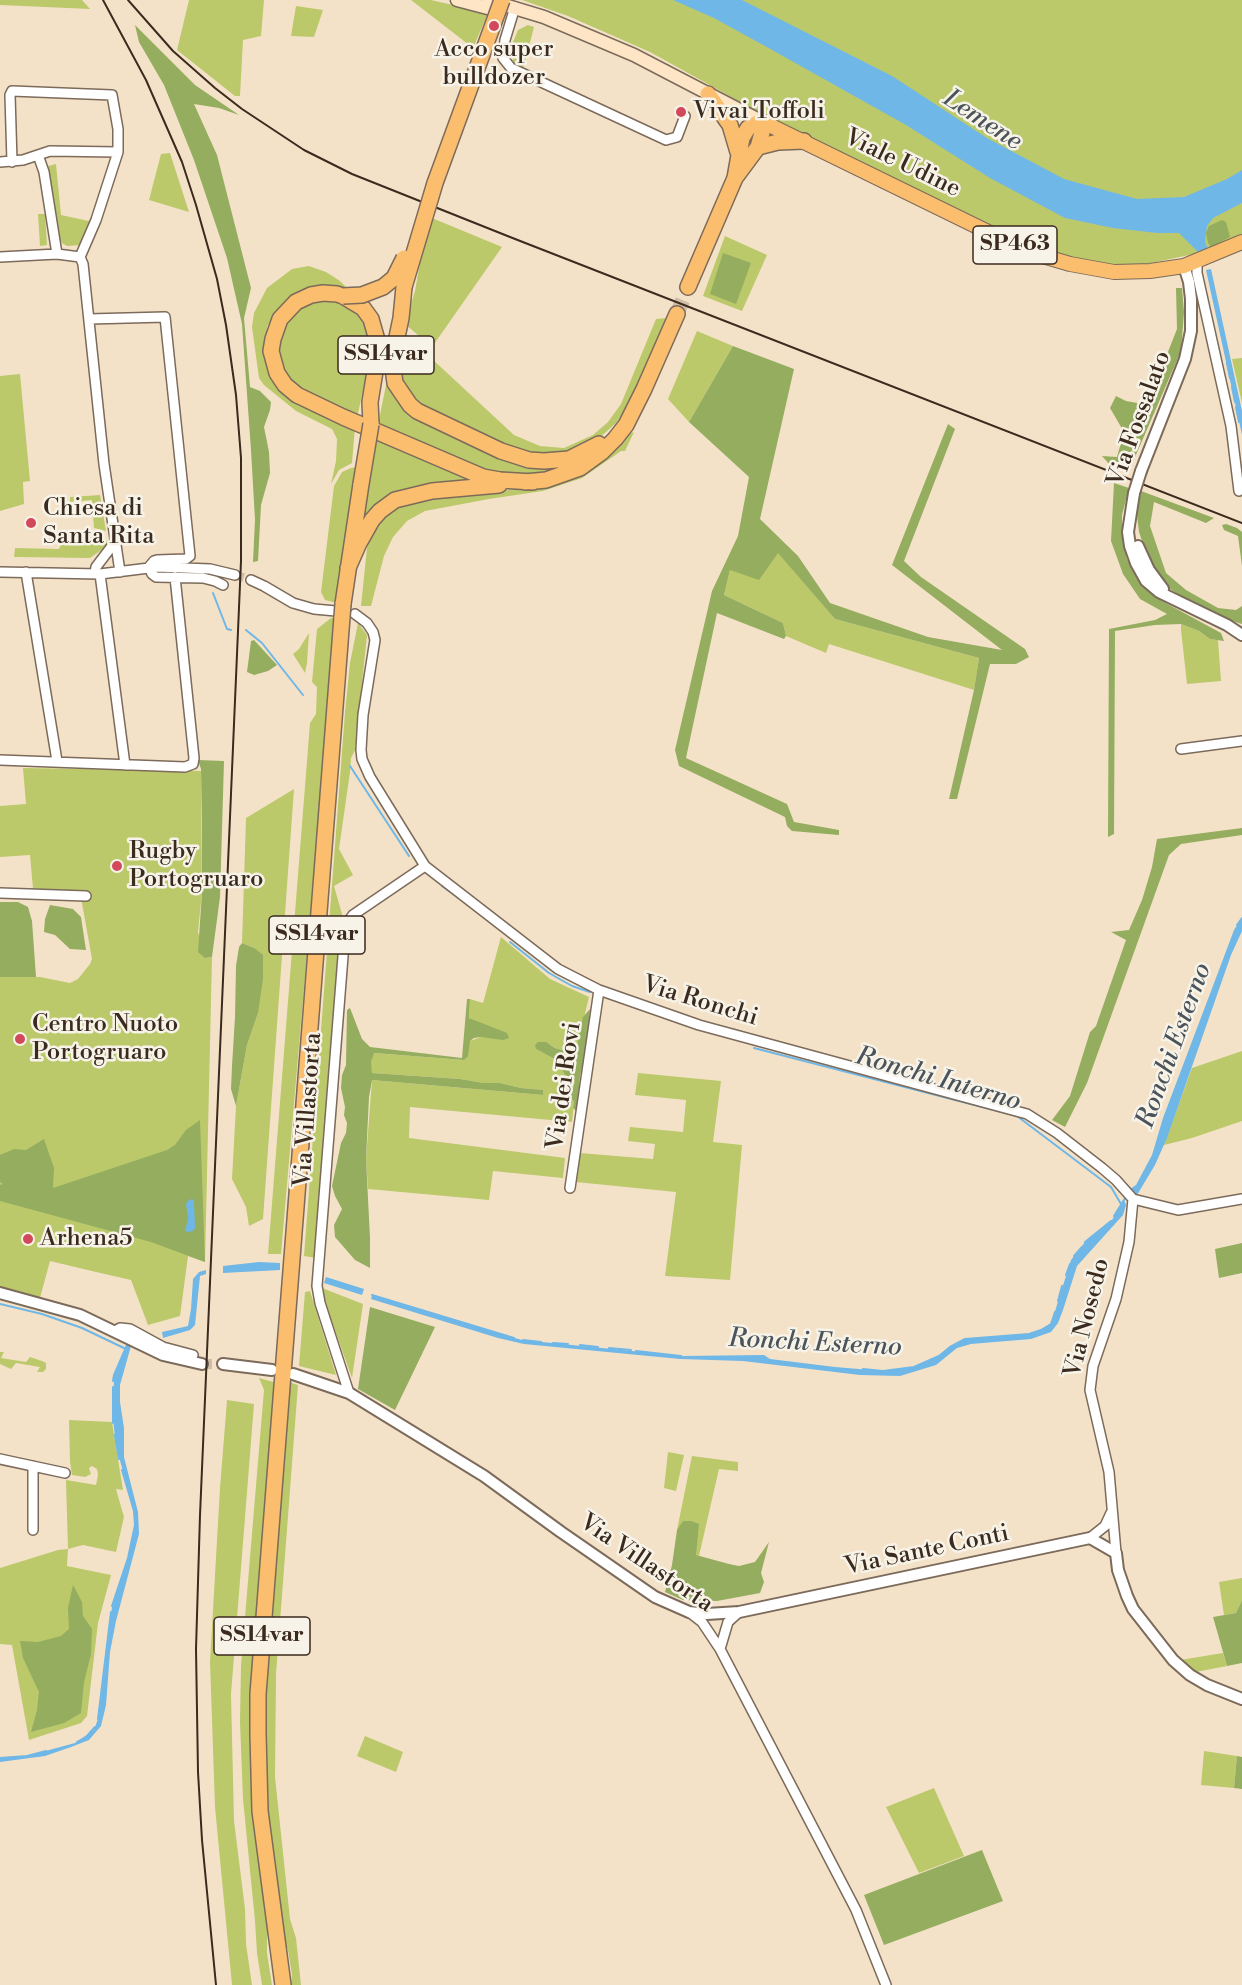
<!DOCTYPE html>
<html>
<head>
<meta charset="utf-8">
<style>
  body { margin:0 }
  canvas { display:block; background:#f4e2c8 }
</style>
</head>
<body>
<canvas width="1242" height="1985"></canvas>
<script>
const c = document.querySelector('canvas').getContext('2d');
c.lineJoin = 'round';
function paint(path, color) {
  c.fillStyle = color;
  c.fill(path, 'evenodd');
}
function toPath(rows) {
  const path = new Path2D();
  for (const r of rows) {
    path.moveTo(r[0], r[1]);
    for (let i = 2; i < r.length; i += 2) path.lineTo(r[i], r[i + 1]);
  }
  return path;
}
function strokePath(path, color, width, dash) {
  c.strokeStyle = color;
  c.lineWidth = width;
  c.lineCap = dash ? 'butt' : 'round';
  c.setLineDash(dash || []);
  c.stroke(path);
}
function drawText(font, color, halo, rows, align = 'center') {
  c.font = font + ' "Libre Bodoni",serif';
  c.lineWidth = 5;
  c.setLineDash([]);
  c.textBaseline = 'middle';
  c.strokeStyle = halo;
  c.fillStyle = color;
  for (const [text, x, y, turn = 0] of rows) {
    c.save();
    c.translate(x, y);
    c.rotate((+turn || 0) * Math.PI / 180);
    c.textAlign = isNaN(turn) ? turn : align;
    if (halo) c.strokeText(text, 0, 0);
    c.fillText(text, 0, 0);
    c.restore();
  }
}
const green = toPath([
  [0,0,82,0,90,9,0,5],
  [189,0,264,0,261,36,243,40,240,96,235,96,177,50],
  [411,0,431,0,488,13,473,48],
  [522,0,1242,0,1242,236,1199,253,1146,264,1120,265,1098,263,1038,249,1005,236,838,152,753,109,650,52,568,16],
  [296,6,323,10,314,37,291,36],
  [528,25,534,27,523,70,514,63,512,57,511,47,518,30],
  [170,153,189,212,149,200,161,154],
  [56,164,61,215,89,221,81,245,67,246,62,243,59,237,48,166],
  [38,214,45,214,47,245,40,246],
  [432,218,502,247,432,347,405,324,415,291,424,240],
  [725,236,767,255,742,311,703,296],
  [309,266,326,272,340,281,348,289,322,285,307,288,307,290,290,298,274,315,267,327,265,355,270,375,355,427,352,463,339,470,331,484,336,461,337,439,332,429,296,411,264,385,259,378,252,327,254,313,267,288,292,269],
  [325,301,337,303,356,313,368,330,372,348,357,418,297,389,283,373,278,355,281,328,300,306],
  [667,318,629,404,616,423,596,441,572,452,550,456,509,450,414,401,397,372,403,335,417,345,514,435,540,446,564,448,593,435,608,422,621,404,656,319],
  [697,331,733,346,689,422,668,399],
  [1242,358,1242,403,1232,359],
  [20,374,30,481,23,482,24,504,0,511,0,376],
  [387,380,394,395,401,405,421,420,563,463,564,469,538,476,495,475,378,425],
  [634,432,625,451,621,451,614,456,582,478,543,491,489,499,425,511,407,521,393,537,384,556,371,606,361,606,367,548,374,529,382,518,396,506,415,498,520,489,554,484,577,475,607,458,629,434],
  [377,437,480,481,412,491,361,528],
  [359,467,341,604,325,600,321,592,334,486,342,472,351,468],
  [100,495,106,531,94,528,92,500,70,502,70,497],
  [78,535,107,540,107,546,90,558,14,557,15,548,59,549,61,544,78,543],
  [778,552,835,619,979,658,974,690,829,644,826,653,786,636,783,623,724,595,730,570],
  [336,617,281,1254,268,1254,310,723,316,714,317,687,312,682,317,629,331,618],
  [358,623,367,635,355,750,351,758,350,772,339,849,353,875,334,886,342,914,316,1258,304,1256,345,712,350,663],
  [1181,624,1199,631,1210,639,1218,640,1221,681,1187,684,1181,630],
  [309,633,307,663,305,673,293,654,299,649],
  [23,768,201,771,202,892,198,932,205,958,212,957,205,1262,188,1256,180,1316,148,1325,131,1280,96,1272,50,1261,40,1298,0,1289,0,977,40,977,70,983,78,979,90,964,92,959,80,892,33,889,30,855,0,857,0,806,26,804],
  [294,789,263,1219,249,1226,246,1207,232,1179,236,1106,247,1045,258,1013,254,948,242,943,246,818],
  [501,937,550,979,589,997,576,1051,569,1052,555,1048,551,1045,536,1049,560,1062,564,1074,575,1081,572,1092,560,1091,563,1096,569,1097,574,1102,572,1122,410,1107,409,1138,565,1158,563,1178,493,1171,489,1200,368,1189,366,1159,372,1080,543,1095,543,1090,521,1088,500,1083,484,1083,460,1079,372,1073,370,1062,373,1053,464,1060,470,1041,481,1037,482,1024,469,1018,470,999,483,1003],
  [1242,1051,1242,1121,1192,1138,1164,1145,1192,1068],
  [638,1073,721,1081,713,1142,742,1145,730,1280,665,1276,676,1192,576,1182,580,1153,653,1159,655,1144,628,1141,630,1127,683,1132,686,1100,635,1095],
  [322,1288,363,1304,352,1378,328,1311],
  [310,1291,336,1375,299,1366,305,1292],
  [0,1352,4,1352,1,1358,26,1362,30,1357,42,1361,46,1363,46,1369,43,1372,37,1372,40,1367,16,1363,11,1369,0,1364],
  [259,1378,277,1383,254,1678,267,1912,267,1953,272,1985,262,1985,257,1953,255,1921,243,1799,240,1722,241,1665,264,1390],
  [289,1382,298,1385,276,1674,275,1777,290,1919,296,1938,301,1985,291,1985,292,1975,288,1950,281,1930,267,1814,264,1725,266,1663],
  [227,1400,254,1404,231,1694,234,1821,245,1909,246,1944,252,1985,232,1985,215,1807,210,1662,220,1488],
  [69,1420,112,1422,123,1490,116,1489,124,1517,116,1552,83,1545,68,1549,67,1566,111,1575,98,1623,87,1716,81,1723,29,1740,12,1645,0,1644,0,1568,58,1550,68,1549,66,1480,96,1485,98,1475,97,1469,92,1466,89,1468,91,1474,85,1477,72,1475,70,1462],
  [668,1452,684,1455,676,1491,664,1488],
  [692,1456,738,1462,738,1471,719,1469,699,1556,696,1555,677,1530],
  [1242,1578,1242,1600,1236,1613,1224,1615,1219,1582],
  [1223,1653,1227,1666,1201,1671,1196,1672,1180,1660],
  [365,1736,403,1752,396,1772,357,1756],
  [1204,1751,1237,1756,1234,1788,1201,1785],
  [934,1788,964,1856,919,1873,886,1807]
]);
const forest = toPath([
  [135,25,195,85,239,115,219,108,194,104,217,155,251,288,244,318,250,387,260,391,271,402,270,410,264,427,269,452,270,473,261,505,258,561,253,562,255,520,251,450,242,324,227,258,194,160,164,85,139,42],
  [1222,220,1226,222,1230,237,1211,247,1208,243,1206,233,1209,226],
  [723,253,751,263,736,304,710,294],
  [1176,288,1182,288,1184,312,1181,351,1129,471,1110,465,1102,456,1117,457,1124,432,1110,408,1116,396,1126,401,1143,404,1164,362,1177,329],
  [733,346,794,369,760,519,798,556,830,603,928,637,1002,650,892,565,948,424,955,429,904,561,921,577,1025,649,1029,657,1016,664,990,664,957,799,949,799,974,690,979,658,835,619,778,553,759,580,730,570,724,595,783,623,786,636,784,639,717,613,686,758,787,804,794,822,839,830,839,835,792,831,787,826,785,817,679,766,675,750,712,591,738,536,749,477,689,422],
  [1114,483,1129,488,1122,515,1122,531,1127,559,1139,580,1162,601,1221,633,1224,641,1210,639,1199,631,1181,624,1155,625,1115,631,1114,834,1108,837,1109,629,1155,620,1167,614,1140,599,1123,574,1111,541],
  [1141,491,1214,518,1206,523,1154,502,1150,526,1166,573,1186,590,1218,608,1236,610,1242,606,1242,624,1225,619,1195,605,1167,587,1149,561,1139,532,1137,515],
  [1226,524,1237,528,1242,532,1242,566,1238,536,1224,530,1222,525],
  [254,640,277,665,268,671,254,675,247,672,251,641],
  [198,760,224,761,220,897,212,957,205,958,198,952,202,892,202,823,201,769],
  [1242,828,1242,835,1181,844,1169,855,1087,1083,1065,1127,1052,1120,1070,1096,1090,1032,1096,1026,1126,940,1111,932,1129,930,1142,900,1152,867,1157,839],
  [0,902,18,902,28,907,32,921,36,977,0,977],
  [50,905,73,909,81,917,86,950,70,949,55,935,44,932,45,919],
  [242,943,254,948,263,955,263,979,258,1013,247,1045,236,1106,231,1089,232,1066,235,1017,236,966,239,947],
  [467,999,470,999,469,1018,507,1033,509,1038,503,1040,481,1037,474,1038,470,1041,468,1056,464,1060,374,1053,371,1062,372,1073,460,1079,484,1083,500,1083,521,1088,543,1090,543,1095,372,1080,369,1097,366,1159,370,1238,370,1268,355,1260,335,1237,334,1225,342,1209,335,1196,332,1186,341,1143,346,1133,347,1123,344,1115,345,1107,341,1088,342,1075,346,1065,347,1010,350,1008,362,1039,370,1047,462,1058],
  [590,1009,587,1046,580,1076,577,1112,573,1108,574,1102,570,1097,557,1094,560,1091,572,1092,575,1081,564,1074,560,1062,536,1049,535,1045,538,1042,546,1042,555,1048,569,1052,576,1051,583,1017],
  [200,1120,205,1262,151,1242,0,1201,0,1185,3,1184,0,1182,0,1155,14,1149,26,1150,44,1139,54,1168,53,1188,167,1150,175,1145,186,1130],
  [1242,1243,1242,1273,1219,1278,1215,1249],
  [370,1307,435,1327,395,1410,358,1389],
  [683,1521,691,1521,699,1524,696,1555,729,1564,739,1566,755,1562,769,1542,761,1573,764,1582,760,1593,717,1601,683,1600,665,1592,672,1565,677,1530],
  [73,1585,82,1602,83,1616,92,1629,91,1654,84,1682,81,1713,64,1723,31,1732,37,1710,39,1692,23,1658,20,1641,38,1642,61,1636,69,1629,68,1608],
  [1242,1600,1242,1663,1227,1666,1213,1617,1236,1613],
  [1237,1756,1242,1757,1242,1789,1234,1788],
  [982,1850,1003,1901,884,1945,864,1895]
]);
const water = toPath([
  [673,0,742,0,892,76,987,138,1064,179,1137,199,1184,197,1227,179,1242,170,1242,203,1213,218,1207,226,1205,241,1208,250,1199,253,1179,233,1157,233,1113,228,1065,218,990,178,906,125,774,51,714,18],
  [1211,269,1242,411,1242,435,1206,270],
  [1242,918,1242,931,1231,955,1167,1138,1155,1165,1137,1195,1130,1189,1136,1185,1152,1155,1163,1118,1222,962,1234,930],
  [192,1199,194,1201,195,1228,193,1231,188,1232,185,1231,188,1219,186,1204,189,1200],
  [1124,1200,1126,1205,1123,1215,1077,1266,1063,1310,1058,1323,1051,1332,1031,1339,971,1344,957,1348,936,1365,900,1376,860,1375,743,1361,680,1359,524,1344,498,1338,371,1299,372,1295,496,1333,522,1340,682,1356,764,1355,770,1359,835,1367,883,1371,914,1367,939,1356,950,1347,965,1339,1029,1334,1041,1330,1051,1324,1071,1260,1085,1242,1112,1220],
  [259,1262,280,1263,280,1270,223,1273,223,1266],
  [206,1270,206,1274,200,1276,195,1325,190,1330,163,1338,162,1332,188,1326,191,1309,193,1279,199,1272],
  [326,1277,364,1289,362,1295,324,1283],
  [127,1345,131,1346,120,1385,120,1402,124,1428,124,1457,138,1512,139,1534,116,1621,110,1652,106,1705,101,1726,89,1740,71,1747,45,1756,0,1762,0,1758,27,1756,75,1743,94,1730,99,1716,112,1607,128,1559,135,1525,134,1511,116,1446,113,1419,114,1375]
]);
const stream = toPath([
  [1227,363,1230,378],
  [1232,387,1235,402],
  [1236,407,1239,422],
  [213,593,227,629,231,630],
  [246,630,262,643,303,695],
  [350,766,409,856],
  [442,886,467,904],
  [1237,925,1242,918],
  [510,942,549,973,572,986,590,992],
  [754,1048,1017,1116,1111,1187,1121,1204],
  [1114,1216,1127,1195],
  [1085,1242,1111,1221],
  [1074,1256,1082,1247],
  [1066,1275,1070,1264],
  [372,1295,514,1338],
  [1058,1301,1062,1286],
  [0,1304,42,1314,82,1328,126,1349],
  [523,1340,541,1342],
  [553,1343,568,1344],
  [580,1345,598,1347],
  [609,1348,631,1350],
  [636,1351,681,1356],
  [863,1369,883,1371,914,1367,939,1356,950,1347,965,1339,1029,1334,1041,1330,1051,1324,1055,1312],
  [113,1381,114,1375,127,1345],
  [113,1387,113,1423],
  [115,1435,119,1459],
  [112,1606,128,1558,135,1525,134,1511,122,1470],
  [98,1719,111,1612],
  [77,1742,86,1737,95,1727],
  [0,1758,27,1756,46,1751]
]);
const minorTunnel = toPath([
  [235,575,251,580]
]);
const tertiaryTunnel = toPath([
  [202,1364,223,1364]
]);
const trunkTunnel = toPath([
  [677,314,688,287]
]);
const minor = toPath([
  [515,7,505,40,503,58,511,68,666,140,677,137,685,116],
  [38,155,44,172,57,254],
  [0,162,23,160,50,151,118,152],
  [12,162,10,95,12,91,112,95,118,129,118,152,96,220,80,257],
  [0,257,57,254,80,257],
  [80,257,83,264,104,464,120,572],
  [1197,262,1197,273,1231,426,1239,491],
  [89,319,165,317,190,556,186,559,157,560,154,561,149,567],
  [149,567,152,574,156,577,203,578,215,581,223,585],
  [0,572,100,574,157,567,210,569,235,575],
  [26,572,57,761],
  [95,573,96,567,115,542],
  [100,574,125,765],
  [251,580,264,586,293,603,314,609,336,611],
  [355,614,367,623,373,632,375,640,363,715,361,750,362,759,370,777,425,866,558,969,599,990,699,1025,1027,1114,1057,1133,1102,1168,1116,1180,1133,1199,1178,1210,1242,1199],
  [1181,749,1242,741],
  [0,760,185,767,193,764,194,758,175,577],
  [0,893,86,896],
  [570,1188,599,990],
  [115,1331,120,1328,130,1329,163,1347,193,1355],
  [349,1393,320,1303,317,1286,345,931,347,923,353,915,425,866],
  [0,1459,65,1473],
  [33,1530,33,1466],
  [1090,1538,1105,1526,1111,1513],
  [1116,1553,1109,1472,1090,1390,1093,1366,1116,1299,1129,1242,1133,1199],
  [689,1612,702,1622,720,1649,856,1910,886,1985],
  [720,1649,728,1622,739,1612]
]);
const tertiary = toPath([
  [1141,471,1185,359,1191,331,1191,299,1189,282,1184,266],
  [1134,493,1128,532,1130,546,1136,563,1146,581,1159,592,1227,625,1242,635],
  [1138,546,1149,570,1163,589],
  [0,1293,80,1315,163,1355,202,1364],
  [223,1364,272,1370],
  [293,1374,349,1393,484,1476,561,1532,655,1597,689,1612,707,1614,739,1612,1090,1538,1116,1553,1118,1570,1127,1596,1133,1609,1173,1660,1190,1675,1207,1685,1242,1699]
]);
const secondary = toPath([
  [457,0,499,11],
  [488,0,544,17,634,55,761,121]
]);
const primary = toPath([
  [761,121,1029,252,1070,264,1114,272,1150,271,1184,266,1242,242]
]);
const trunk = toPath([
  [708,94,730,125,738,152],
  [758,147,778,142,804,141],
  [404,287,401,318,392,361,395,383,410,405,417,411,501,451,529,460,544,461,569,459,599,444],
  [688,287,735,178,758,147,763,129,761,121,748,128,742,138,735,178],
  [371,424,370,402,379,347,371,319,363,308,343,296,337,294,323,293,311,295,296,302,280,319,273,339,271,351,277,373,285,385,297,395,343,417,483,477,500,480,533,482],
  [525,482,546,480,580,468,602,452,615,439,626,425,644,389,677,314],
  [348,568,359,543,372,520,380,511,395,500,432,491,499,485],
  [343,604,361,484],
  [283,1985,260,1811,258,1734,258,1694,342,617]
]);
const rail = toPath([
  [103,0,146,80,182,162,196,205,217,279,226,325,236,395,241,458,241,561,200,1515,196,1649,198,1772,202,1840,216,1985],
  [128,0,173,51,215,88,242,109,304,150,352,174,510,237,1242,523]
]);
const tertiaryBridge = toPath([
  [1134,493,1141,471]
]);
const trunkBridge = toPath([
  [404,287,435,183,502,0],
  [343,296,362,295,383,287,394,278,404,258],
  [361,484,371,424],
  [342,617,343,604]
]);
const markers = [
  [494,26,6,"#d1495b"],
  [681,112,6,"#d1495b"],
  [31,523,6,"#d1495b"],
  [117,866,6,"#d1495b"],
  [20,1039,6,"#d1495b"],
  [28,1239,6,"#d1495b"]
];
const shields = [
  [1015,245,84],
  [386,355,96],
  [317,935,96],
  [262,1636,96]
];
const shieldNames = [
  ["SP463",1015,245],
  ["SS14var",386,355],
  ["SS14var",317,935],
  ["SS14var",262,1636]
];
const poiNames = [
  ["Acco super",494,50,"center"],
  ["bulldozer",494,78,"center"],
  ["Vivai Toffoli",693,112],
  ["Chiesa di",43,509],
  ["Santa Rita",43,537],
  ["Rugby",129,852],
  ["Portogruaro",129,880],
  ["Centro Nuoto",32,1025],
  ["Portogruaro",32,1053],
  ["Arhena5",40,1239]
];
const streetNames = [
  ["Viale Udine",902,164,26],
  ["Via Fossalato",1140,419,-70],
  ["Via Ronchi",700,1002,17],
  ["Via dei Rovi",565,1086,-82],
  ["Via Villastorta",309,1110,-86],
  ["Via Nosedo",1088,1318,-76],
  ["Via Sante Conti",927,1551,-12],
  ["Via Villastorta",646,1564,34]
];
const waterNames = [
  ["Lemene",982,121,33],
  ["Ronchi Esterno",1175,1046,-70],
  ["Ronchi Interno",938,1080,16],
  ["Ronchi Esterno",815,1344,3]
];
paint(green, '#bbc96b');
paint(forest, '#94ad5f');
paint(water, '#6fb7e7');
strokePath(stream, '#6fb7e7', 2);
strokePath(minorTunnel, '#cfbda6', 9, [9, 4.5]);
strokePath(tertiaryTunnel, '#cfbda6', 10, [10, 5]);
strokePath(trunkTunnel, '#cfbda6', 15, [15, 8]);
strokePath(minor, '#7c6a5a', 12);
strokePath(tertiary, '#7c6a5a', 14);
strokePath(secondary, '#7c6a5a', 15);
strokePath(primary, '#7c6a5a', 16);
strokePath(trunk, '#7c6a5a', 18);
strokePath(minor, '#fff', 9);
strokePath(tertiary, '#fff', 10);
strokePath(secondary, '#fde5c5', 12);
strokePath(primary, '#fbbe6e', 14);
strokePath(trunk, '#fbbe6e', 15);
strokePath(rail, '#3b2a1e', 2);
strokePath(tertiaryBridge, '#7c6a5a', 14, []);
strokePath(trunkBridge, '#7c6a5a', 18, []);
strokePath(tertiaryBridge, '#fff', 10);
strokePath(trunkBridge, '#fbbe6e', 15);
for (const [x, y, r, color] of markers) {
  const dot = new Path2D();
  dot.arc(x, y, r, 0, 2 * Math.PI);
  c.fillStyle = color;
  c.fill(dot);
  strokePath(dot, '#f7f3e8', 2);
}
for (const [x, y, w] of shields) {
  const box = new Path2D();
  box.roundRect(x - w / 2, y - 19, w, 38, 4.5);
  c.fillStyle = '#f7f3e8';
  c.fill(box);
  strokePath(box, '#3b2a1e', 1.5);
}
drawText('bold 22px', '#3b2a1e', null, shieldNames);
drawText('24px', '#3b2a1e', '#f7f3e8', poiNames, 'left');
drawText('24px', '#3b2a1e', '#f7f3e8', streetNames);
drawText('italic 26px', '#4b545a', '#f7f3e8', waterNames);
</script>
</body>
</html>
